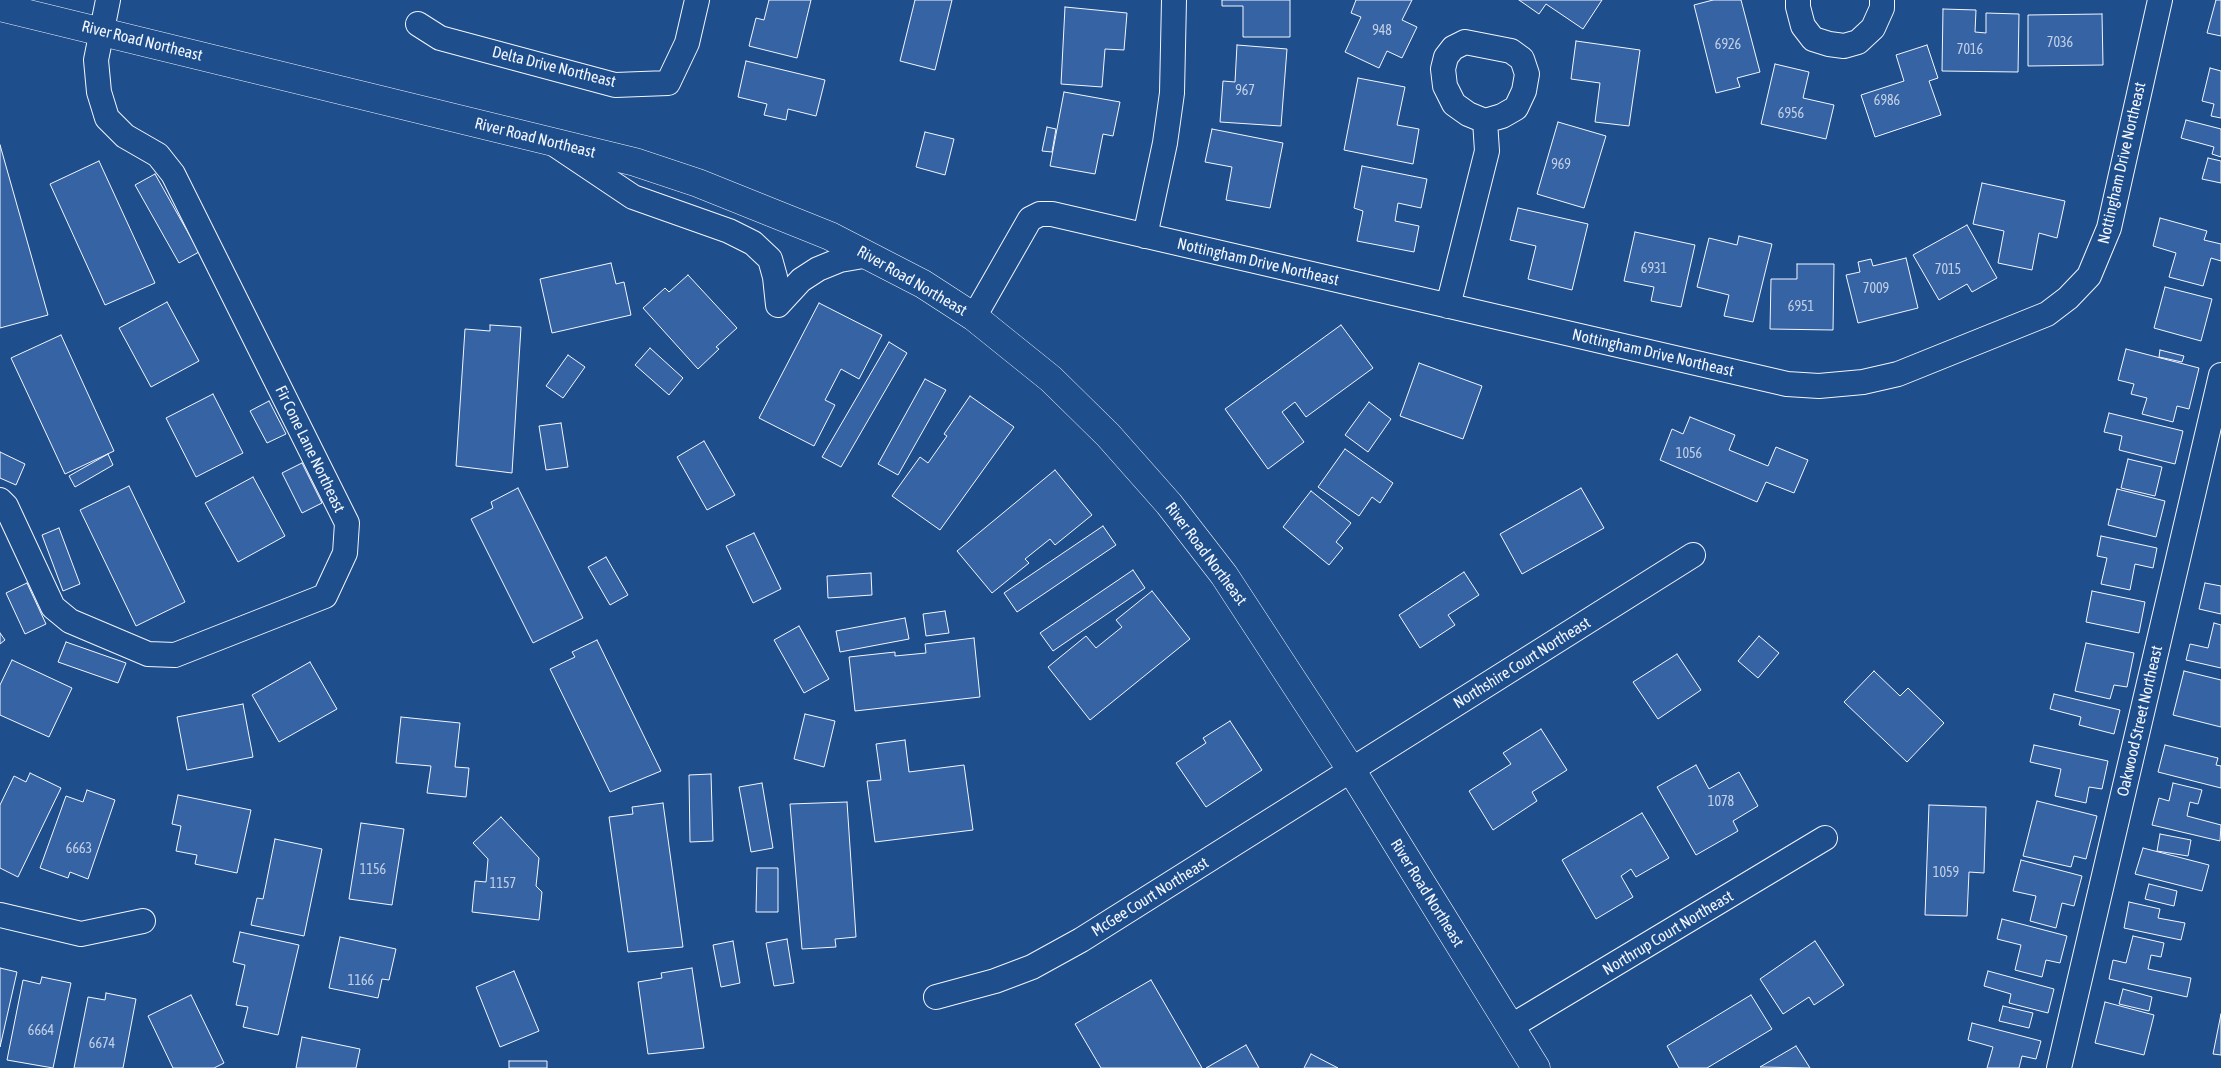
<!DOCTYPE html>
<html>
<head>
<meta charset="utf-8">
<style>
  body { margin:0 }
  canvas { display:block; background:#1f4e8c }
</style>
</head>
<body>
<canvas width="2221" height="1068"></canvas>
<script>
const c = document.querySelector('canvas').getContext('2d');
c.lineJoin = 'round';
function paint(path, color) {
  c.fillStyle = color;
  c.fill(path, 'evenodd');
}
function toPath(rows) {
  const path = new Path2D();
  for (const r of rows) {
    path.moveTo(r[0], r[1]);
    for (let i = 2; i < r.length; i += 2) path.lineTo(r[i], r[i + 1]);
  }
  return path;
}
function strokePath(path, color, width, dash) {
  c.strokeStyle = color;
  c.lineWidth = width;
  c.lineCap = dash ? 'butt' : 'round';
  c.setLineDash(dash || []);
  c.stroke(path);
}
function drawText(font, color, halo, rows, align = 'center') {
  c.font = font + ' "Asap Condensed",sans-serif';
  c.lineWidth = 4;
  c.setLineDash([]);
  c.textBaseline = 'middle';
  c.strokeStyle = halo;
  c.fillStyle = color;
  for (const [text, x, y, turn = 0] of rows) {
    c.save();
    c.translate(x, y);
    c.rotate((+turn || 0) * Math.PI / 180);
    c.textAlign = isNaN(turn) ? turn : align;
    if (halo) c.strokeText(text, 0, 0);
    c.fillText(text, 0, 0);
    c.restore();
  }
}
const building = toPath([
  [769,0,811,0,797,58,749,46,756,18,764,20,769,0],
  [915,0,952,0,935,70,900,61,915,0],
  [1222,0,1290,0,1290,37,1243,37,1243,6,1222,6,1222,0],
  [1356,0,1412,0,1402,20,1417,27,1402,58,1387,51,1379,68,1345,52,1361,17,1351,13,1356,0],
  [1519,0,1602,0,1583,29,1546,4,1539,14,1519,0],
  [1713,0,1741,0,1760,72,1737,78,1740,87,1716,93,1694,5,1713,0],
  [2216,0,2221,0,2221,36,2207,33,2216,0],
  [1065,7,1127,13,1124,50,1105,49,1102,87,1061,84,1065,7],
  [1943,9,1976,10,1975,32,1986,33,1986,13,2019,14,2018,72,1942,71,1943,9],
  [2102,14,2103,65,2028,66,2028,15,2102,14],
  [1576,41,1640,50,1629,126,1595,122,1600,83,1571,79,1576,41],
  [1237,45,1287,49,1281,126,1220,122,1223,81,1235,82,1237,45],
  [1927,45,1938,78,1929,81,1941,115,1875,137,1861,95,1904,81,1896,55,1927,45],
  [746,61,825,80,816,116,788,109,786,120,764,115,767,104,738,97,746,61],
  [1775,64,1809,72,1803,98,1834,105,1826,139,1761,124,1775,64],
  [2210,68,2221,71,2221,118,2211,116,2214,104,2202,101,2210,68],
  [1358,78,1405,87,1397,125,1419,129,1413,164,1344,150,1358,78],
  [1064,92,1120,102,1113,136,1103,134,1095,174,1050,166,1064,92],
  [2186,120,2221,129,2221,157,2212,154,2214,147,2181,138,2186,120],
  [1558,122,1606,136,1584,208,1537,194,1558,122],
  [1047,127,1056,129,1052,152,1042,151,1047,127],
  [1212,129,1283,143,1270,208,1226,200,1232,167,1205,162,1212,129],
  [925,132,954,139,945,175,916,167,925,132],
  [0,145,48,315,0,328,0,145],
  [2208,158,2221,161,2221,183,2202,179,2208,158],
  [99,161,155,283,105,305,50,184,99,161],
  [1362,166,1427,179,1421,208,1398,203,1395,221,1419,226,1414,252,1357,241,1363,211,1354,208,1362,166],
  [155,174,199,252,179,263,135,185,155,174],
  [1982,183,2065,201,2057,238,2039,233,2032,270,1998,263,2004,231,1973,224,1982,183],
  [1518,208,1588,224,1572,290,1528,279,1536,246,1510,240,1518,208],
  [2160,218,2207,231,2204,240,2221,244,2221,261,2211,258,2203,286,2169,277,2176,253,2153,246,2160,218],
  [1967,225,1997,278,1972,292,1967,284,1939,300,1913,255,1967,225],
  [1635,232,1695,245,1681,307,1651,301,1654,287,1624,281,1635,232],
  [1739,236,1772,244,1753,322,1724,316,1729,295,1697,287,1709,238,1737,245,1739,236],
  [1906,258,1918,308,1858,323,1846,275,1860,272,1858,262,1871,259,1873,266,1906,258],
  [611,263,616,284,624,282,631,315,552,333,540,279,611,263],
  [1797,264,1834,264,1833,330,1770,329,1771,279,1797,279,1797,264],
  [688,275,737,328,716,347,719,349,698,369,643,308,665,288,669,292,688,275],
  [2165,287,2212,299,2201,341,2154,328,2165,287],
  [167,302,199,361,151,387,119,328,167,302],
  [819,303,882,335,859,379,841,369,825,400,835,405,814,446,759,418,819,303],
  [490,325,521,327,512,473,456,466,465,329,490,331,490,325],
  [1341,325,1373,368,1306,417,1295,402,1282,412,1304,442,1268,469,1225,409,1341,325],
  [61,335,114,451,65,474,11,358,61,335],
  [889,342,907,353,841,467,822,457,889,342],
  [650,348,683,378,669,395,635,365,650,348],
  [2126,349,2199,368,2189,409,2177,406,2173,422,2142,414,2147,398,2131,394,2134,384,2118,380,2126,349],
  [2160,350,2184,356,2182,362,2159,357,2160,350],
  [568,355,585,367,563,398,546,386,568,355],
  [1419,363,1482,386,1463,439,1400,416,1419,363],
  [925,379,946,390,898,475,878,464,925,379],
  [213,394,243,453,196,477,166,418,213,394],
  [970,396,1014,427,940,530,892,496,920,457,928,463,947,436,944,434,970,396],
  [269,401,286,434,267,443,250,411,269,401],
  [1369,402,1391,419,1368,452,1345,435,1369,402],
  [2109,413,2183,431,2175,464,2119,450,2122,436,2104,432,2109,413],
  [1690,417,1735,435,1729,450,1768,466,1776,447,1808,460,1794,493,1766,482,1757,502,1660,460,1672,429,1683,434,1690,417],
  [561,423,568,467,546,470,539,426,561,423],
  [704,441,735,495,707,510,677,457,704,441],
  [1345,449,1393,483,1380,503,1372,497,1359,516,1318,487,1345,449],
  [0,452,25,464,16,485,0,478,0,452],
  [108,454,113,465,75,487,69,476,108,454],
  [2128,459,2162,467,2155,496,2121,488,2128,459],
  [302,463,322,503,302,513,282,473,302,463],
  [1055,470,1092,515,1055,545,1050,539,1025,559,1029,563,992,593,957,551,1055,470],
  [253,477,285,536,238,562,205,503,253,477],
  [129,486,185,602,136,626,80,510,129,486],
  [518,488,583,618,533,643,471,519,493,508,491,502,518,488],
  [1581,488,1604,528,1522,574,1500,534,1581,488],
  [2117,489,2165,501,2156,537,2108,525,2117,489],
  [1311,491,1351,523,1336,542,1343,548,1329,565,1283,527,1311,491],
  [1103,526,1116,545,1017,612,1004,593,1103,526],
  [59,528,80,584,63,591,42,535,59,528],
  [754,533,781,589,753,603,726,546,754,533],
  [2101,536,2157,548,2153,568,2135,564,2130,590,2101,584,2107,558,2097,556,2101,536],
  [606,557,628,595,610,605,588,567,606,557],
  [1133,570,1145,588,1053,651,1040,633,1133,570],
  [1464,572,1479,595,1448,615,1455,625,1420,648,1399,615,1464,572],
  [871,573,872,595,828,598,827,576,871,573],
  [27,583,46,624,25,634,6,593,27,583],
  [2205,583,2221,586,2221,614,2199,609,2205,583],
  [1152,591,1190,639,1090,720,1048,667,1086,636,1096,648,1122,627,1116,620,1152,591],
  [2092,591,2145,602,2139,633,2086,622,2092,591],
  [945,611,949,633,926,636,923,614,945,611],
  [905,618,909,639,840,652,836,631,905,618],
  [2214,623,2221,625,2221,668,2186,660,2190,644,2208,648,2214,623],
  [799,626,829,679,804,693,774,640,799,626],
  [0,633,5,640,0,644,0,633],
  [1759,636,1779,653,1758,678,1738,661,1759,636],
  [974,638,980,697,855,711,849,657,895,652,895,656,926,653,925,644,974,638],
  [597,640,661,771,610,792,550,669,575,657,572,652,597,640],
  [66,642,126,663,118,683,58,662,66,642],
  [2086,643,2134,653,2127,687,2114,685,2110,699,2075,691,2086,643],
  [1677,654,1701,690,1658,719,1633,682,1677,654],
  [12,660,72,688,49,737,0,715,0,685,12,660],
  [310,662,337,709,279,742,252,695,310,662],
  [1874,671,1900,696,1908,688,1944,723,1907,762,1844,702,1874,671],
  [2184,671,2221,680,2221,727,2173,715,2184,671],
  [2054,694,2120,710,2114,734,2079,725,2081,717,2050,709,2054,694],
  [243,704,253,757,187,770,177,717,243,704],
  [805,714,835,721,824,767,794,759,805,714],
  [401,717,460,723,455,767,469,768,466,797,427,793,431,766,396,763,401,717],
  [1230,721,1262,770,1206,807,1176,763,1206,743,1203,738,1230,721],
  [1541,729,1567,770,1532,792,1537,801,1493,830,1469,791,1511,764,1503,753,1541,729],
  [905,740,909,772,964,765,973,830,875,842,867,781,881,780,876,744,905,740],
  [2034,745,2108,761,2102,789,2089,787,2086,803,2055,796,2061,769,2030,762,2034,745],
  [2165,745,2218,758,2216,765,2221,766,2221,788,2158,772,2165,745],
  [1696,765,1709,789,1739,772,1758,806,1733,821,1738,831,1696,855,1657,787,1696,765],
  [30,773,61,788,18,877,0,868,0,805,14,776,26,782,30,773],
  [711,774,713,841,690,842,689,775,711,774],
  [762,783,773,848,751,852,739,787,762,783],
  [2173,783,2202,790,2198,804,2190,802,2187,816,2221,825,2220,841,2152,825,2159,798,2169,801,2173,783],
  [87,790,115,800,88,879,70,872,68,878,40,868,66,796,83,802,87,790],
  [178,795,251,810,237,873,195,864,197,855,176,851,181,826,172,824,178,795],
  [2037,801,2097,816,2086,859,2074,856,2071,867,2023,856,2037,801],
  [847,802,856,937,835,939,836,947,802,949,790,804,847,802],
  [663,803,683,947,628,952,609,817,633,814,632,807,663,803],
  [1929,805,1986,807,1984,873,1969,872,1967,916,1925,915,1929,805],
  [1642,813,1669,858,1636,877,1631,869,1621,876,1633,897,1596,919,1562,860,1642,813],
  [501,817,539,858,536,886,542,892,539,920,472,912,475,881,486,882,488,859,473,843,501,817],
  [361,823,404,829,392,905,349,899,361,823],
  [2160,834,2191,840,2188,856,2157,851,2160,834],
  [275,839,322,849,304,936,251,925,257,898,263,899,275,839],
  [2143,848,2209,865,2202,891,2135,874,2143,848],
  [2021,860,2082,876,2074,906,2062,903,2056,928,2030,921,2036,896,2013,891,2021,860],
  [757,868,778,868,778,912,756,912,757,868],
  [2149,884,2177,891,2174,906,2145,899,2149,884],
  [2129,902,2160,909,2158,918,2185,923,2181,940,2124,928,2129,902],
  [2002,919,2067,936,2060,963,2046,960,2042,977,2015,970,2021,945,1997,939,2002,919],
  [240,932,299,945,278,1035,243,1027,248,1007,236,1005,245,965,233,962,240,932],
  [2133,936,2164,943,2161,957,2151,955,2148,969,2191,978,2187,997,2109,979,2113,960,2126,963,2133,936],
  [340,937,396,949,389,980,382,979,378,998,329,988,340,937],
  [787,939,794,983,774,986,766,943,787,939],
  [733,941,740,983,721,987,713,945,733,941],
  [1815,941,1844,985,1814,1005,1809,997,1783,1014,1760,979,1815,941],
  [0,968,17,972,0,1047,0,968],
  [692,968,704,1048,648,1054,638,982,662,978,661,973,692,968],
  [514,971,539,1031,500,1047,476,987,514,971],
  [1988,971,2054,989,2048,1013,2009,1003,2011,994,1984,986,1988,971],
  [42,977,71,983,53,1068,7,1060,23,980,40,984,42,977],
  [1151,980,1202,1068,1101,1068,1075,1024,1151,980],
  [2123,989,2152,997,2149,1011,2119,1004,2123,989],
  [106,993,136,999,123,1068,74,1068,88,997,105,1000,106,993],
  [191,995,224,1063,214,1068,173,1068,148,1016,191,995],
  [1751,995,1772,1029,1707,1068,1679,1068,1667,1046,1751,995],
  [2105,1002,2154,1015,2144,1055,2095,1043,2105,1002],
  [2003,1006,2033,1013,2029,1028,1999,1021,2003,1006],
  [2221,1014,2221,1055,2213,1054,2221,1014],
  [1972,1023,2041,1041,2036,1059,2022,1056,2019,1068,1987,1068,1993,1047,1968,1040,1972,1023],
  [302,1037,360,1049,356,1068,296,1068,302,1037],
  [1246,1045,1259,1068,1206,1068,1246,1045],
  [1796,1046,1810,1068,1760,1067,1796,1046],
  [1311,1054,1338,1068,1304,1068,1311,1054],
  [509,1061,547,1061,547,1068,509,1068,509,1061]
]);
const minor = toPath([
  [1798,0,1798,7,1803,26,1813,39,1829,44,1844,46,1858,42,1873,28,1882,8,1882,0],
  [418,24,440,38,615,85,668,83,687,43,697,0],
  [1465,42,1511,51,1522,59,1527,74,1524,91,1516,108,1502,116,1485,121,1468,114,1454,104,1445,86,1443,69,1446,57,1453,48,1465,42],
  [557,146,633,197,729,231,753,243,770,259,775,277,778,305],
  [1145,236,1165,143,1172,93,1174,0],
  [778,305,801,280,818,269,840,260,869,255],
  [1448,306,1487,151,1485,121],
  [974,317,1030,219,1040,214,1052,214,1787,384,1819,386,1863,382,1898,374,2047,314,2068,298,2089,276,2109,228,2160,0],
  [0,500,6,506,53,607,70,621,148,654,175,655,325,596,345,553,347,523,173,174,158,155,125,136,107,118,99,92,96,60,108,0],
  [0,915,81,934,143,921],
  [936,997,995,981,1032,967,1081,940,1693,555],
  [1510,1027,1825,838],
  [2059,1068,2221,375]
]);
const primary = toPath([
  [0,7,635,162,698,183,830,236,923,284,974,317,1051,379,1108,435,1169,504,1224,575,1352,771,1536,1068]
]);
const numberNames = [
  ["948",1382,31],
  ["7036",2060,43],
  ["6926",1728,45],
  ["7016",1970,50],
  ["967",1245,91],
  ["6986",1887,101],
  ["6956",1791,114],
  ["969",1561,165],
  ["6931",1654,269],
  ["7015",1948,270],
  ["7009",1876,289],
  ["6951",1801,307],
  ["1056",1689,454],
  ["1078",1721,802],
  ["6663",79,849],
  ["1156",373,870],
  ["1059",1946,873],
  ["1157",503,884],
  ["1166",361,981],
  ["6664",41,1031],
  ["6674",102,1044]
];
const streetNames = [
  ["River Road Northeast",142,41,14],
  ["Delta Drive Northeast",554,67,14],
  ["River Road Northeast",535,138,14],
  ["Nottingham Drive Northeast",2122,163,-77],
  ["Nottingham Drive Northeast",1258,262,13],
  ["River Road Northeast",912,281,30],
  ["Nottingham Drive Northeast",1653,353,13],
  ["Fir Cone Lane Northeast",310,449,64],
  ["River Road Northeast",1206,554,53],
  ["Northshire Court Northeast",1522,663,-32],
  ["Oakwood Street Northeast",2140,721,-77],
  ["River Road Northeast",1427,893,58],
  ["McGee Court Northeast",1150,897,-32],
  ["Northrup Court Northeast",1668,933,-31]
];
paint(building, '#3563a3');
strokePath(building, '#f2f6ff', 1);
strokePath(minor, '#f2f6ff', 26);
strokePath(primary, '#f2f6ff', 29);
strokePath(minor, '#1f4e8c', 24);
strokePath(primary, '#1f4e8c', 28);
drawText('14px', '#c3d1e8', null, numberNames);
drawText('16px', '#f2f6ff', '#1f4e8c', streetNames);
</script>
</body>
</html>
